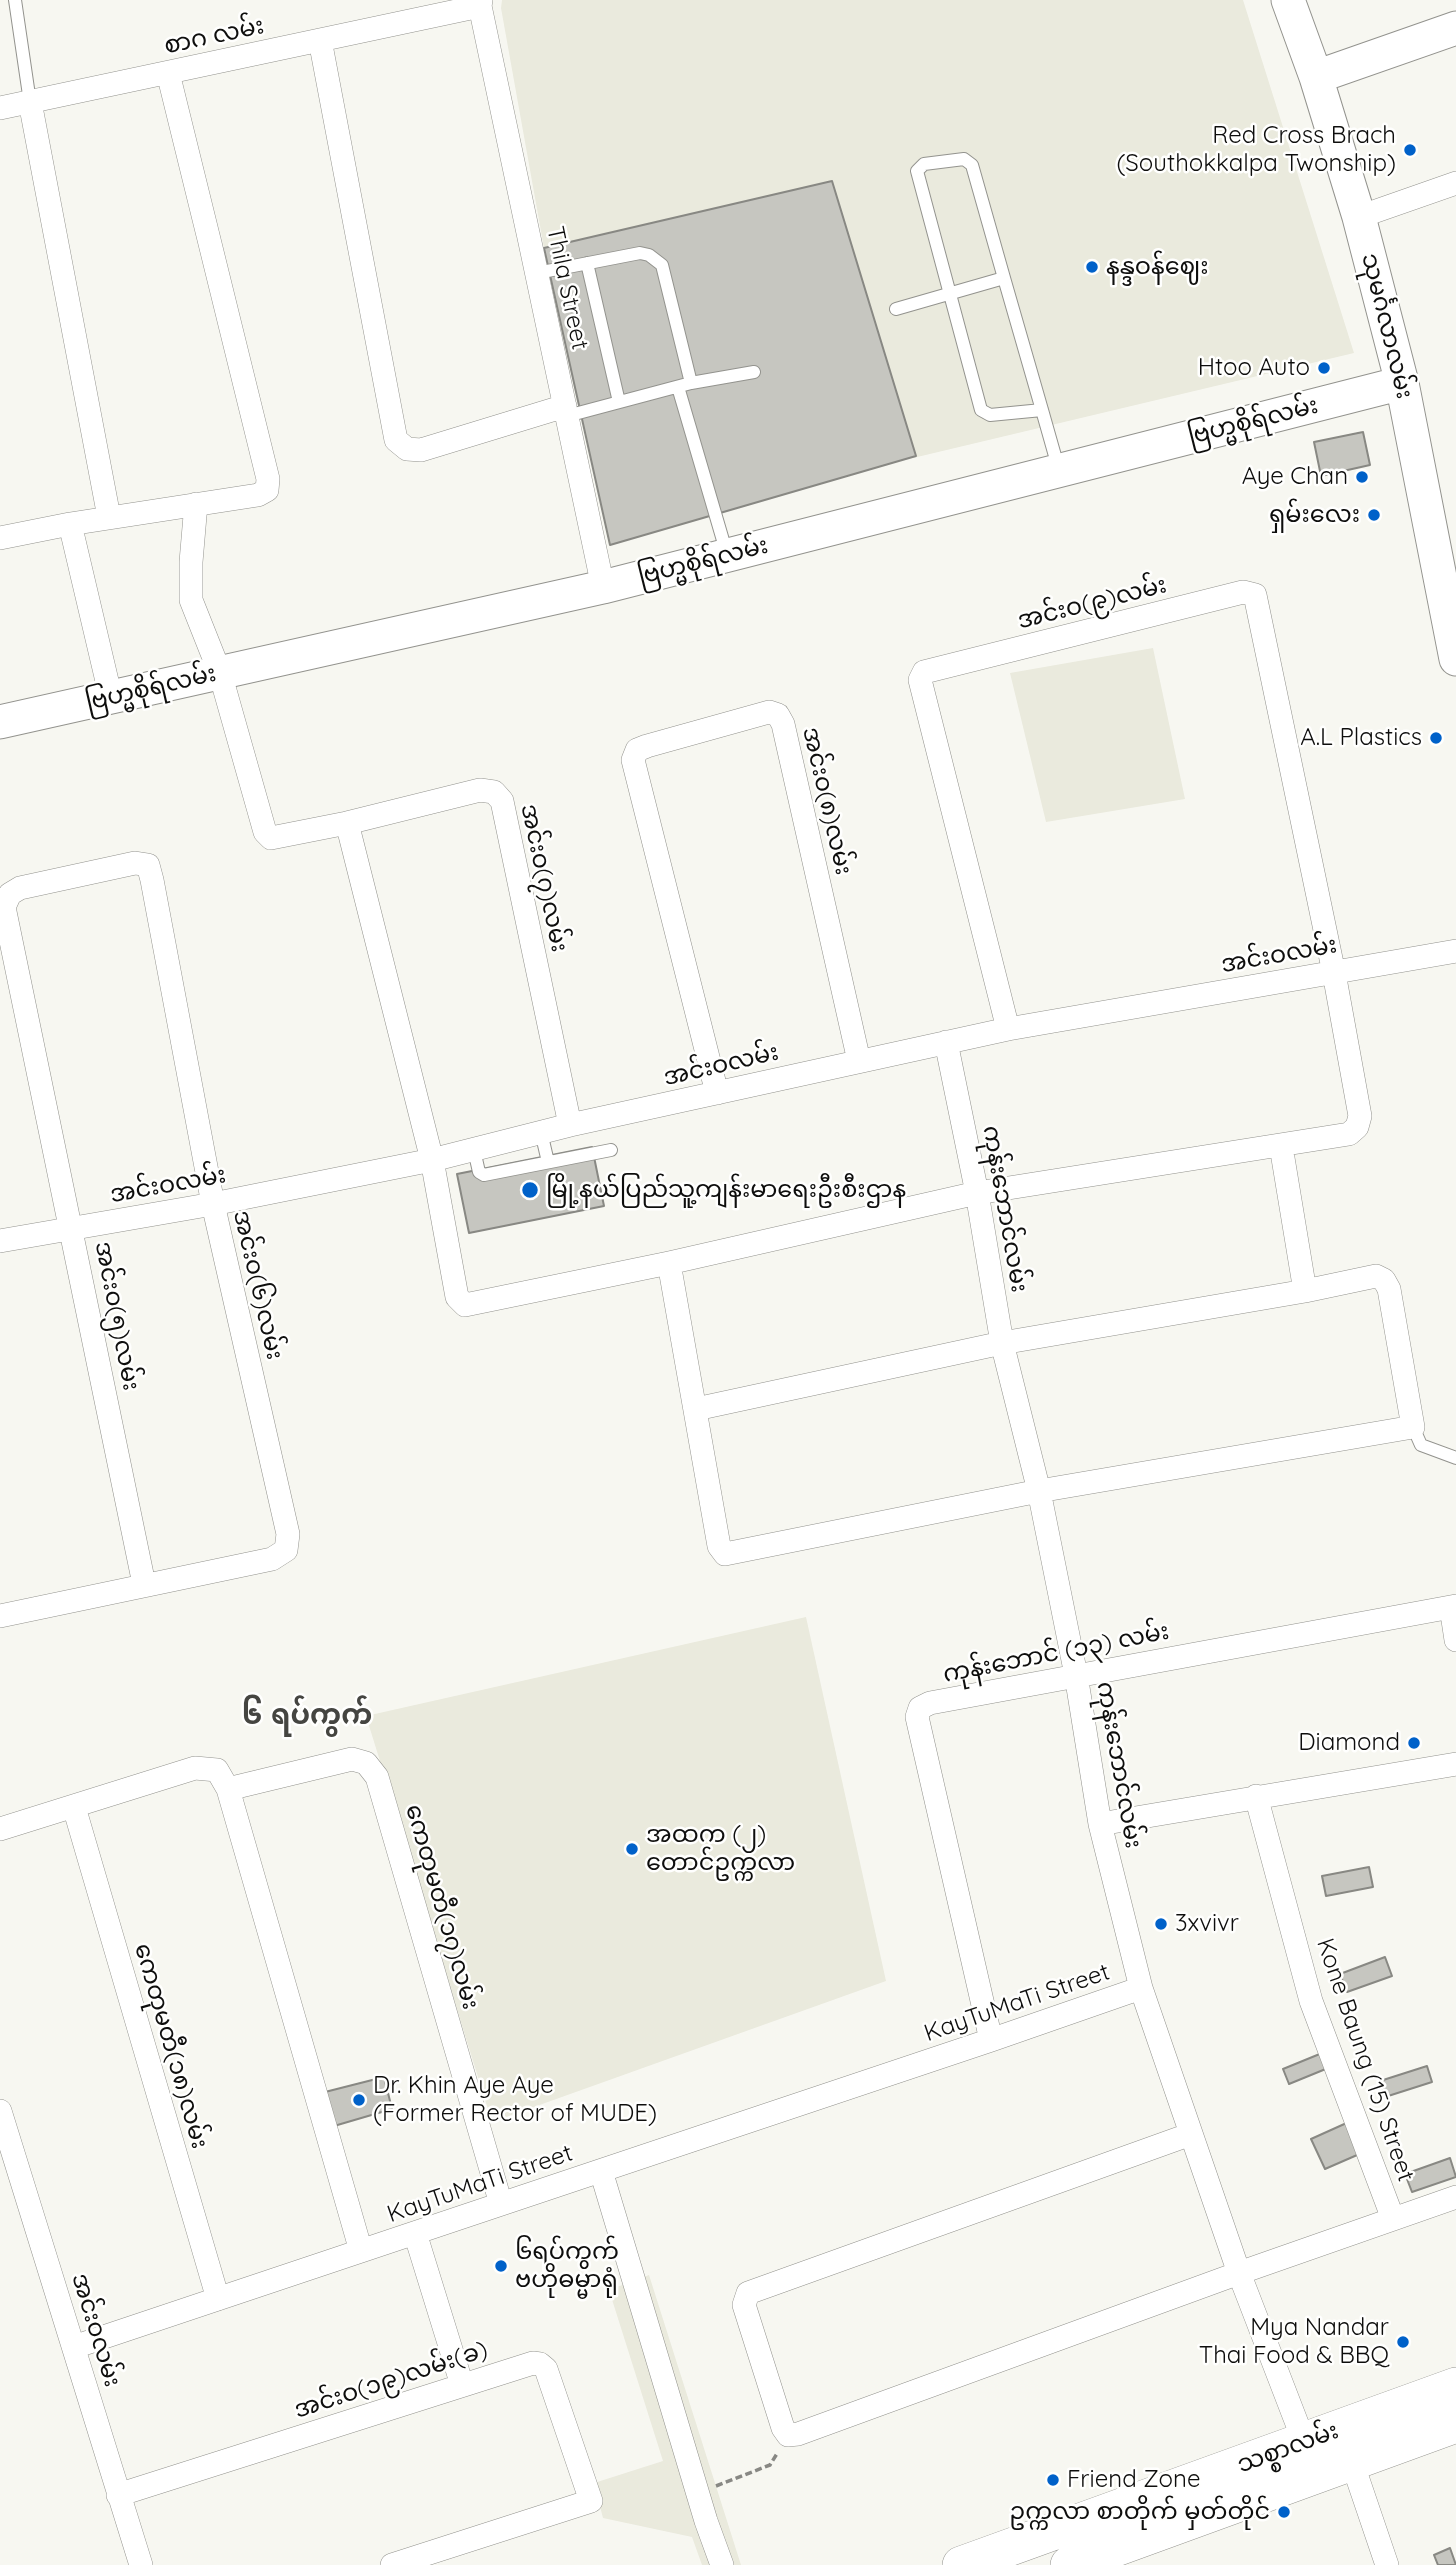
<!DOCTYPE html>
<html>
<head>
<meta charset="utf-8">
<style>
  body { margin:0 }
  canvas { display:block; background:#f7f7f1 }
</style>
</head>
<body>
<canvas width="1456" height="2565"></canvas>
<script>
const c = document.querySelector('canvas').getContext('2d');
c.lineJoin = 'round';
function paint(path, color) {
  c.fillStyle = color;
  c.fill(path, 'evenodd');
}
function toPath(rows) {
  const path = new Path2D();
  for (const r of rows) {
    path.moveTo(r[0], r[1]);
    for (let i = 2; i < r.length; i += 2) path.lineTo(r[i], r[i + 1]);
  }
  return path;
}
function strokePath(path, color, width, dash) {
  c.strokeStyle = color;
  c.lineWidth = width;
  c.lineCap = dash ? 'butt' : 'round';
  c.setLineDash(dash || []);
  c.stroke(path);
}
function drawText(font, color, halo, rows, align = 'center') {
  c.font = font + ' Quicksand,"Noto Sans Myanmar",sans-serif';
  c.lineWidth = 5;
  c.setLineDash([]);
  c.textBaseline = 'middle';
  c.strokeStyle = halo;
  c.fillStyle = color;
  for (const [text, x, y, turn = 0] of rows) {
    c.save();
    c.translate(x, y);
    c.rotate((+turn || 0) * Math.PI / 180);
    c.textAlign = isNaN(turn) ? turn : align;
    if (halo) c.strokeText(text, 0, 0);
    c.fillText(text, 0, 0);
    c.restore();
  }
}
const built = toPath([
  [502,0,1243,0,1354,353,913,458,832,181,544,248,501,8],
  [1153,648,1185,799,1046,822,1010,673],
  [806,1617,886,1981,492,2122,366,1716],
  [649,2275,741,2565,702,2565,692,2537,603,2518,594,2483,663,2461,609,2290]
]);
const building = toPath([
  [832,181,916,456,610,545,544,248,832,181],
  [1363,432,1370,465,1321,476,1314,442,1363,432],
  [592,1147,604,1206,469,1233,457,1174,592,1147],
  [1369,1867,1373,1887,1326,1896,1322,1876,1369,1867],
  [1385,1957,1392,1976,1347,1992,1340,1974,1385,1957],
  [1327,2051,1333,2066,1289,2084,1283,2069,1327,2051],
  [1427,2066,1432,2082,1385,2097,1380,2081,1427,2066],
  [384,2077,392,2109,334,2126,325,2092,384,2077],
  [1351,2121,1364,2152,1325,2169,1311,2139,1351,2121],
  [1450,2158,1456,2177,1412,2192,1405,2174,1450,2158],
  [1450,2548,1456,2565,1438,2565,1434,2555,1450,2548]
]);
const path = toPath([
  [716,2486,770,2465,778,2452]
]);
const lane = toPath([
  [15,0,30,102],
  [587,263,619,402],
  [537,273,640,253,649,255,662,265,691,383,567,416],
  [896,309,1004,278],
  [691,383,754,372],
  [678,387,727,554],
  [1042,410,990,415,981,410,917,171,924,164,964,159,972,165,1004,278,1042,410,1059,470],
  [541,1132,548,1162],
  [474,1150,479,1172,484,1175,611,1150],
  [1413,1427,1421,1445,1456,1458]
]);
const street = toPath([
  [481,0,480,6,603,587],
  [320,40,396,440,407,449,421,450,565,406],
  [30,102,109,517],
  [0,108,480,6],
  [1359,217,1456,183],
  [196,504,191,562,191,600,220,673,265,832,271,838,347,823,480,790,494,792,502,801,570,1125],
  [70,524,111,698],
  [0,538,70,524,258,495,267,490,268,479,168,73],
  [347,823,432,1160,457,1297,465,1305,669,1263,977,1193,1349,1134,1357,1127,1360,1116,1334,973,1255,595,1243,592,924,672,920,680,1008,1029],
  [946,1042,977,1193,1002,1343,1039,1491,1076,1675,1100,1824,1141,1988,1239,2273,1308,2452],
  [717,1093,633,760,637,750,647,746,769,712,778,715,783,724,859,1061],
  [1281,1146,1305,1291],
  [0,1241,213,1204,432,1160,570,1125,1008,1029,1456,951],
  [669,1263,719,1546,725,1554,1039,1491,1413,1427,1389,1289,1384,1280,1376,1276,1305,1291,1002,1343,696,1409],
  [1451,1607,1456,1640],
  [0,1616,272,1559,286,1550,288,1534,213,1204,152,880,148,865,135,863,20,888,10,894,4,907,144,1584],
  [228,1789,361,2251],
  [1256,1796,1311,2001,1393,2219],
  [74,1807,218,2299],
  [1100,1824,1456,1764],
  [0,1829,195,1768,217,1770,228,1789,352,1759,366,1763,377,1777,501,2204],
  [991,2040,917,1717,920,1708,930,1703,1456,1606],
  [0,2111,141,2565],
  [1191,2134,748,2293,744,2305,783,2428,788,2435,798,2434,1239,2273,1456,2197],
  [601,2171,706,2521,722,2565],
  [415,2233,462,2385],
  [74,2347,991,2040,1141,1988],
  [1352,2462,1387,2565],
  [118,2495,533,2363,540,2364,546,2369,591,2501,392,2565]
]);
const secondary = toPath([
  [1288,0,1316,77,1359,217,1402,383,1456,659],
  [1316,77,1456,28],
  [0,722,603,587,1402,383]
]);
const primary = toPath([
  [961,2565,1456,2386],
  [1069,2565,1456,2424]
]);
const markers = [
  [1410,150,7,"#0061c9"],
  [1092,267,7,"#0061c9"],
  [1324,368,7,"#0061c9"],
  [1362,477,7,"#0061c9"],
  [1374,515,7,"#0061c9"],
  [1436,738,7,"#0061c9"],
  [530,1190,9,"#0061c9"],
  [1414,1743,7,"#0061c9"],
  [632,1849,7,"#0061c9"],
  [1161,1924,7,"#0061c9"],
  [359,2100,7,"#0061c9"],
  [501,2266,7,"#0061c9"],
  [1403,2342,7,"#0061c9"],
  [1053,2480,7,"#0061c9"],
  [1284,2512,7,"#0061c9"]
];
const streetNames = [
  ["စာဂ လမ်း",214,36,-12],
  ["Thila Street",567,288,78],
  ["သုမင်္ဂလာလမ်း",1387,326,76],
  ["ဗြဟ္မစိုရ်လမ်း",1253,421,-14],
  ["ဗြဟ္မစိုရ်လမ်း",703,561,-14],
  ["အင်းဝ(၉)လမ်း",1092,603,-14],
  ["ဗြဟ္မစိုရ်လမ်း",151,688,-13],
  ["အင်းဝ(၈)လမ်း",827,801,77],
  ["အင်းဝ(၇)လမ်း",544,878,78],
  ["အင်းဝလမ်း",1279,955,-10],
  ["အင်းဝလမ်း",721,1065,-13],
  ["အင်းဝလမ်း",168,1185,-10],
  ["ကုန်းဘောင်လမ်း",1005,1209,80],
  ["အင်းဝ(၆)လမ်း",258,1285,77],
  ["အင်းဝ(၅)လမ်း",117,1316,79],
  ["ကုန်းဘောင် (၁၃) လမ်း",1056,1653,-11],
  ["ကုန်းဘောင်လမ်း",1119,1765,80],
  ["ကေတုမတီ(၁၇)လမ်း",442,1907,74],
  ["KayTuMaTi Street",1017,2003,-19],
  ["ကေတုမတီ(၁၈)လမ်း",171,2046,74],
  ["Kone Baung (15) Street",1365,2060,71],
  ["KayTuMaTi Street",480,2184,-19],
  ["အင်းဝလမ်း",96,2330,73],
  ["အင်းဝ(၁၉)လမ်း(ခ)",391,2380,-18],
  ["သစ္စာလမ်း",1288,2448,-20]
];
const poiNames = [
  ["Red Cross Brach",1396,136],
  ["(Southokkalpa Twonship)",1396,164],
  ["နန္ဒဝန်ဈေး",1106,267,"left"],
  ["Htoo Auto",1310,368],
  ["Aye Chan",1348,477],
  ["ရှမ်းလေး",1360,515],
  ["A.L Plastics",1422,738],
  ["မြို့နယ်ပြည်သူ့ကျန်းမာရေးဦးစီးဌာန",546,1190,"left"],
  ["Diamond",1400,1743],
  ["အထက (၂)",646,1835,"left"],
  ["တောင်ဥက္ကလာ",646,1863,"left"],
  ["3xvivr",1175,1924,"left"],
  ["Dr. Khin Aye Aye",373,2086,"left"],
  ["(Former Rector of MUDE)",373,2114,"left"],
  ["၆ရပ်ကွက်",515,2252,"left"],
  ["ဗဟိုဓမ္မာရုံ",515,2280,"left"],
  ["Mya Nandar",1389,2328],
  ["Thai Food & BBQ",1389,2356],
  ["Friend Zone",1067,2480,"left"],
  ["ဥက္ကလာ စာတိုက် မှတ်တိုင်",1270,2512]
];
const quarterNames = [
  ["၆ ရပ်ကွက်",307,1716]
];
paint(built, '#eaeadd');
paint(building, '#c6c6c0');
strokePath(building, '#888883', 2);
strokePath(lane, '#93938e', 14);
strokePath(street, '#93938e', 24);
strokePath(secondary, '#93938e', 35);
strokePath(primary, '#93938e', 38);
strokePath(path, '#888884', 3.5, [7, 3.5]);
strokePath(lane, '#fff', 12);
strokePath(street, '#fff', 23);
strokePath(secondary, '#fff', 33);
strokePath(primary, '#fff', 37);
for (const [x, y, r, color] of markers) {
  const dot = new Path2D();
  dot.arc(x, y, r, 0, 2 * Math.PI);
  c.fillStyle = color;
  c.fill(dot);
  strokePath(dot, '#fffffe', 2.5);
}
drawText('24px', '#0e0e0d', '#fffffe', streetNames);
drawText('24px', '#0e0e0d', '#fffffe', poiNames, 'right');
drawText('bold 28px', '#454541', '#fffffe', quarterNames);
</script>
</body>
</html>
